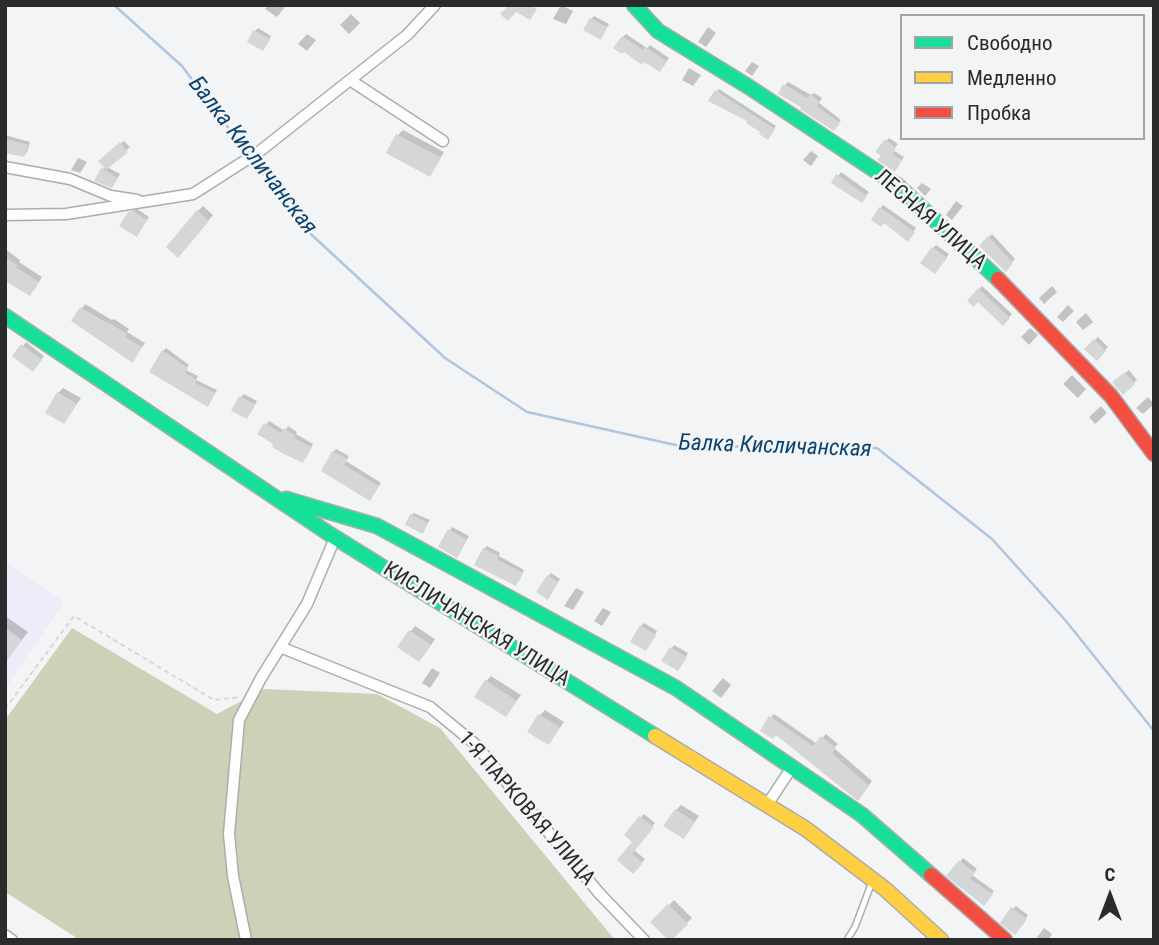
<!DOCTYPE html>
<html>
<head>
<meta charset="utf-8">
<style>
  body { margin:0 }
  #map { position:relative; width:1159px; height:945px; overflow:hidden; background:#f3f4f5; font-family:"Roboto Condensed",sans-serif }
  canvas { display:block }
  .frame { position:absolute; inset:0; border:7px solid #2a2b2c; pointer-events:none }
  .legend { position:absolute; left:900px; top:14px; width:245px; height:126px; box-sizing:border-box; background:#f2f4f6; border:2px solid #a2a4a5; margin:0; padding:9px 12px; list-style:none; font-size:21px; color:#2a2b2c }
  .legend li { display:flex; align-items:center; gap:14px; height:35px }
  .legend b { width:35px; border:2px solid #a2a4a5 }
  .north { position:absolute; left:1075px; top:861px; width:70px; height:70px; -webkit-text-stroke:5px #f2f4f6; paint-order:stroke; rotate:0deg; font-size:19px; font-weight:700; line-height:28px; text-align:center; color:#2a2b2c }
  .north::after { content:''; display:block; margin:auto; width:24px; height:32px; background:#2a2b2c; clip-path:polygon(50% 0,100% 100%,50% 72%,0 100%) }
</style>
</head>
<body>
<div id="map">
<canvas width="1159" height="945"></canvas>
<div class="frame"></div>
<ul class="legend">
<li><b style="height:9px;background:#16e098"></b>Свободно</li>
<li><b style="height:9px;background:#ffcf43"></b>Медленно</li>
<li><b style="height:9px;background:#f24e42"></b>Пробка</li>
</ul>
<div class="north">С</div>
</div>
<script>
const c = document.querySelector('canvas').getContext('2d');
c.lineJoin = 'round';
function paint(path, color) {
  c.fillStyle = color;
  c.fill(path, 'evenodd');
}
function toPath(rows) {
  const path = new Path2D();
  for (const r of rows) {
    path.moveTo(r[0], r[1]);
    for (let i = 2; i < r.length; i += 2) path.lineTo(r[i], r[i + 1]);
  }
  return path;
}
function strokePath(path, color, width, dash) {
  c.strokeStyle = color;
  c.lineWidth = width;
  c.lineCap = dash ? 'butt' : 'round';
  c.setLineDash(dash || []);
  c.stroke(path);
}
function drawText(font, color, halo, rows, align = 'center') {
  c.font = font + ' "Roboto Condensed",sans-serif';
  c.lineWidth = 5;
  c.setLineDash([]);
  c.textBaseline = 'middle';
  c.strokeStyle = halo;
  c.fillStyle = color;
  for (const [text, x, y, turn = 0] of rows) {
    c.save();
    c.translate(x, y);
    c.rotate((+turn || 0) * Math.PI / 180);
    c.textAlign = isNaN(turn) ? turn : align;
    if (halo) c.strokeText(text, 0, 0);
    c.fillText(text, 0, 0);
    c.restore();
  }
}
const industrial = toPath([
  [5,561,64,602,5,689]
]);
const forest = toPath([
  [72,628,217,714,264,689,377,694,440,728,615,940,80,940,5,892,5,720]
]);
const shadow = toPath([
  [268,5,283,5,285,7,277,17,265,9],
  [561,5,573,11,566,24,553,19],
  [351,14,360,23,349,34,340,25],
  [594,16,609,24,603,35,591,19],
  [708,27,716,33,706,47,698,42],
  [258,28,271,36,266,46,255,31],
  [307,34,316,40,307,51,298,44],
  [626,34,647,48,650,45,669,58,663,67,623,37],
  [752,62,759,66,752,76,745,71],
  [689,68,701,75,693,86,682,80],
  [788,82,811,95,814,93,822,98,819,103,841,120,836,126,785,85],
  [719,89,776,126,770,135,717,91],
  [403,130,444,152,430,175,398,135],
  [5,135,30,142,27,152,24,156,5,151],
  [889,138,898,144,893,150,904,157,897,167,883,155,886,141],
  [124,141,130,147,107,167,120,174,112,186,103,169,105,166,101,161],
  [811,151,818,156,811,166,803,160],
  [78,158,87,162,80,173,71,170],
  [841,172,869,192,861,201,833,183],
  [922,183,931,189,925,196,917,188],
  [956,201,963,206,952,220,946,215],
  [883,205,916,228,910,237,885,221,873,219],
  [203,206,213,215,183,250,198,211],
  [137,209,149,217,139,232,129,213],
  [992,234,1015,259,1005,269,981,246],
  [936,245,949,254,938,269,933,248],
  [5,249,20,260,19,262,42,277,34,290,5,280],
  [982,286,1012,314,1003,323,978,300,969,301],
  [1052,286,1057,292,1044,304,1039,298],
  [85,304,112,320,114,319,129,329,127,332,145,343,133,360,74,320],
  [1068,305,1074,311,1063,322,1057,317],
  [1086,313,1093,322,1083,330,1076,322],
  [1030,328,1038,335,1029,345,1021,337],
  [1098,337,1108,347,1097,359,1086,349],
  [26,342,44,356,36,367,15,356],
  [166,348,189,365,186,370,198,376,196,380,217,390,208,405,163,351],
  [1129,370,1137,380,1123,392,1114,382],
  [1072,375,1086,389,1078,398,1063,384],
  [63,388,81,398,64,422,58,393],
  [244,394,257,401,250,414,241,397],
  [1148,397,1154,404,1143,414,1136,408],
  [1101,406,1107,413,1095,424,1089,417],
  [269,421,285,431,288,426,297,432,296,434,313,444,306,458,260,434],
  [336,449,349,456,346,461,381,483,370,499,333,452],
  [414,513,430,520,422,532,411,515],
  [452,527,469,536,459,553,440,546],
  [487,546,500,553,499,556,524,570,519,581,484,549],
  [551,573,560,579,551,594,548,576],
  [576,588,584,592,573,610,564,606],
  [603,608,611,612,602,626,594,621],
  [5,616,28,632,5,662],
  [644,623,657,631,649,646,641,626],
  [415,626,435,639,424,655,399,647],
  [674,645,688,653,680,666,663,661],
  [432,668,440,673,430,688,422,683],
  [491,676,521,695,506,715,486,681],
  [723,678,731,685,721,698,712,691],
  [545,710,564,722,549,743,540,715],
  [774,714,817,744,826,734,838,744,834,748,872,781,861,795,771,717],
  [681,805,699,816,684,837,676,810],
  [644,814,655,823,634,850,645,859,633,872,619,860,635,841,626,835],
  [963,858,977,869,972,875,994,891,987,901,949,876],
  [674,900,692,918,670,939,653,922],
  [1016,906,1028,915,1018,929,1013,909],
  [1044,928,1052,934,1048,940,1035,940]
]);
const stream = toPath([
  [114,5,182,66,248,154],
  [252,159,301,225,445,358,527,412,680,446,877,448,992,539,1066,621,1154,731]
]);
const building = toPath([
  [505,5,531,5,537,9,530,20,516,12,508,21,500,14,507,7],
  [590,18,607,27,601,40,583,30],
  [253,30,270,39,263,51,247,42],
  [622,36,643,50,645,47,667,61,660,72,644,62,642,65,624,52,622,54,613,48],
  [783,84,807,98,810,94,820,102,817,106,840,123,834,131,800,109,801,107,778,94],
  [715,90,775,129,768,140,759,134,760,132,746,123,747,121,708,101],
  [396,134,441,158,430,177,386,153],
  [6,139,28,145,24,157,5,153],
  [885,139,896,148,892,154,902,160,895,172,877,160,881,156,875,152],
  [120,142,128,152,106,170,98,161],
  [101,168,118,178,112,188,94,181],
  [836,174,867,196,862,203,831,183],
  [879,207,915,232,908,242,884,223,881,227,871,220],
  [197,210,209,221,178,258,166,247],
  [133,211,147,220,137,237,119,226,128,212],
  [988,236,1013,263,1006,272,979,246],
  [932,247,947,258,935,274,920,263],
  [5,257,17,265,16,267,39,282,30,296,5,281],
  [978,288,1010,318,1003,326,978,302,974,307,967,301],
  [80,307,107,323,108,322,127,334,125,337,142,347,133,363,71,321],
  [1094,339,1106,351,1097,361,1084,349],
  [21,344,42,360,33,372,12,356],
  [162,350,188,368,185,373,197,380,195,383,215,393,208,407,149,372],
  [1125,372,1135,384,1123,395,1112,382],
  [57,392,77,404,64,424,45,413],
  [239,396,255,404,247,419,231,411],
  [264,423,281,433,284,428,296,436,294,438,312,447,303,463,284,454,272,447,273,444,257,434],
  [332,451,347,459,344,465,379,486,370,501,321,471],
  [410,514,428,523,423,534,405,525],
  [448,529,467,540,457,558,438,547],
  [483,548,499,556,497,559,523,573,516,586,474,565],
  [547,575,558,582,548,600,536,592],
  [640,625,656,635,646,651,630,642],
  [5,628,22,640,5,663],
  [409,630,431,645,419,662,397,647],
  [670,647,687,657,678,671,661,661],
  [485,680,517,701,506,717,474,697],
  [538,714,560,727,549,745,527,732],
  [769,716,813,746,821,736,836,748,832,753,869,786,858,801,776,735,773,739,760,731],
  [675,809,695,822,684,839,663,826],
  [639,816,654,827,632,854,643,863,633,874,617,860,632,842,624,835],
  [959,860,975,873,970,879,993,894,984,906,946,876],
  [668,904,688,924,672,940,668,940,650,922],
  [1011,907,1027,919,1015,935,1000,923]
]);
const path = toPath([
  [5,709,74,616,214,700,240,697]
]);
const lane = toPath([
  [847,940,855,927,872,882]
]);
const street = toPath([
  [350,80,443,141],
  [5,167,70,179,111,196,137,200],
  [5,215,66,214,193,194,260,151,407,35,435,5],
  [280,647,430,707,475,744,599,893,644,940],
  [767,805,792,767],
  [5,935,12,940],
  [246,940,233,876,229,834,239,720,261,678,307,604,335,538]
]);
const fast = toPath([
  [634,5,658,31,749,87,897,185,998,279],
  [5,316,331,535,655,736],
  [286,499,377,526,676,688,862,815,931,875]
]);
const slow = toPath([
  [655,736,806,829,885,889,941,940]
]);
const jam = toPath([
  [998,279,1111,396,1154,454],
  [931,875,1005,940]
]);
const streetNames = [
  ["ЛЕСНАЯ УЛИЦА",930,220,41],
  ["КИСЛИЧАНСКАЯ УЛИЦА",476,625,32],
  ["1-Я ПАРКОВАЯ УЛИЦА",526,809,49]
];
const waterNames = [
  ["Балка Кисличанская",252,156,52],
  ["Балка Кисличанская",775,447,2]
];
paint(industrial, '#efecf9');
paint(forest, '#ced1b8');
paint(shadow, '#0003');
strokePath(stream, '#aec6df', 2.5);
paint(building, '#d5d6d7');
strokePath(lane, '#acacad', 8);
strokePath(street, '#acacad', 13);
strokePath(fast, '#acacad', 17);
strokePath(slow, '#acacad', 17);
strokePath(jam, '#acacad', 17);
strokePath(path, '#d7d7d8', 2, [5, 3.5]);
strokePath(lane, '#fdfdfe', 5);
strokePath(street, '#fdfdfe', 10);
strokePath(fast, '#16e098', 14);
strokePath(slow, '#ffcf43', 14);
strokePath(jam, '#f24e42', 14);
drawText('21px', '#2a2b2c', '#f2f4f6', streetNames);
drawText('italic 23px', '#0c446f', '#f2f4f6', waterNames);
</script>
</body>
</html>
